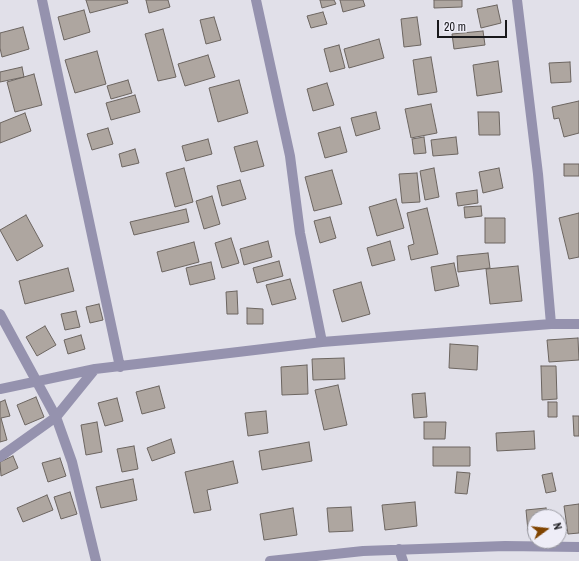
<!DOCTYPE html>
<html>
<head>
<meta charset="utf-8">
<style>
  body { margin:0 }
  #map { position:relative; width:579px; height:561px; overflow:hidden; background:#e1e0e9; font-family:"Archivo Narrow",sans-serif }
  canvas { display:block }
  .north { position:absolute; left:527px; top:509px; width:40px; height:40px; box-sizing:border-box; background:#eeedf7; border:1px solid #98989f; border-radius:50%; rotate:75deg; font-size:11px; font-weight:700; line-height:16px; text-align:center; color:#18181b }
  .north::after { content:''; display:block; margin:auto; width:14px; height:18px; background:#804400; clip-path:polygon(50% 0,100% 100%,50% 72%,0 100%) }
  .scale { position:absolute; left:437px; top:20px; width:70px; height:18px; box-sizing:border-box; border:2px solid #18181b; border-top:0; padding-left:5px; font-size:12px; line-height:14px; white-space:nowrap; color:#18181b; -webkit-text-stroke:3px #eeedf7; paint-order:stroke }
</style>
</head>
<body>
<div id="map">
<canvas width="579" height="561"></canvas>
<div class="north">N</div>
<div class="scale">20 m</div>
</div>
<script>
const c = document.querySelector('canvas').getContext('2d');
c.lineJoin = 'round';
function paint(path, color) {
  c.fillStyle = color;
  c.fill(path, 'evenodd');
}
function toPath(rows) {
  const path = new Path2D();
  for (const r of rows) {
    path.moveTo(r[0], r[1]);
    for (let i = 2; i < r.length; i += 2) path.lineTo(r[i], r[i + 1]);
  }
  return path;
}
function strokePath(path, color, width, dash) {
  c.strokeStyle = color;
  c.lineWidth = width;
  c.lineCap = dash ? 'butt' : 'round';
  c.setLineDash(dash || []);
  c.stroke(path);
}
const building = toPath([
  [86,0,127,0,128,3,90,13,86,0],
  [146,0,168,0,170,7,149,13,146,0],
  [320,0,334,0,336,4,322,8,320,0],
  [340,0,363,0,365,6,343,12,340,0],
  [434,0,462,0,462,7,434,8,434,0],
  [497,5,501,23,481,28,477,9,497,5],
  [84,10,90,32,64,40,58,17,84,10],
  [323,12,327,24,311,28,307,16,323,12],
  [214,17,221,40,206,44,200,20,214,17],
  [417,17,421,45,404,47,401,19,417,17],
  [23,27,29,49,2,57,0,48,0,33,23,27],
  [163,29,176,77,158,81,145,34,163,29],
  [483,31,485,45,454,49,452,34,483,31],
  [379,39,384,58,349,68,344,49,379,39],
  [339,45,345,68,330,72,324,49,339,45],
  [97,51,106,84,75,93,65,60,97,51],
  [208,55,215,77,185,86,178,64,208,55],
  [431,57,437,92,418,95,413,60,431,57],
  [498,61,502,92,477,96,473,65,498,61],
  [570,62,571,82,551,83,549,63,570,62],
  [22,67,24,77,0,82,0,72,22,67],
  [34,74,42,105,15,112,7,82,34,74],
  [128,80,132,93,111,99,107,86,128,80],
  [239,80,248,113,218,122,209,88,239,80],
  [327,83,334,105,313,111,307,89,327,83],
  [135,95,140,112,111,120,106,103,135,95],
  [579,101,579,133,564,137,559,118,554,119,552,107,579,101],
  [431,104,437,133,411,138,405,109,431,104],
  [376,112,380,129,356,136,351,118,376,112],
  [478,112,499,112,500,135,479,135,478,112],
  [25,113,31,131,0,143,0,123,25,113],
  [340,127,347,152,325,158,318,133,340,127],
  [108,128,113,144,92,150,87,134,108,128],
  [424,137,426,153,414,154,412,139,424,137],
  [456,137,458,154,433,156,431,140,456,137],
  [208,139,212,154,186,161,182,146,208,139],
  [257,141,264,166,241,172,234,147,257,141],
  [135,149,139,163,122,167,119,154,135,149],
  [564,164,579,164,579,176,564,176,564,164],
  [184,168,193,202,175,207,166,173,184,168],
  [434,168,439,197,425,200,420,171,434,168],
  [499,168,503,188,483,193,479,172,499,168],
  [332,170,342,204,314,211,305,177,332,170],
  [417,173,420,202,402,203,399,174,417,173],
  [240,180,246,199,222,206,217,186,240,180],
  [477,190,478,203,458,206,456,193,477,190],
  [212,196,220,224,204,229,196,201,212,196],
  [396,199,404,228,377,236,369,207,396,199],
  [481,206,482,216,465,218,464,207,481,206],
  [427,208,438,254,411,260,408,246,414,244,407,213,427,208],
  [186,209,189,222,134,235,130,222,186,209],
  [579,213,579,257,569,259,559,218,579,213],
  [26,215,43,246,17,261,0,230,26,215],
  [330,217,336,238,320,243,314,221,330,217],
  [485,218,505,218,505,243,485,243,485,218],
  [231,238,239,263,222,268,215,243,231,238],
  [268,241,272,257,244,265,240,249,268,241],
  [390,241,395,260,372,266,367,248,390,241],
  [194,242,199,262,162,272,157,252,194,242],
  [488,253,490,268,458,272,457,256,488,253],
  [279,261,283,276,257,283,253,268,279,261],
  [211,262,215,279,190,285,186,268,211,262],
  [454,263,459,286,435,291,431,267,454,263],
  [518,266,522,301,490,304,486,269,518,266],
  [68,268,74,291,25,304,19,281,68,268],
  [290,279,296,299,272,305,266,285,290,279],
  [361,282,370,314,342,322,333,290,361,282],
  [237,291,238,314,227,314,226,292,237,291],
  [99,304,103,320,90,323,86,307,99,304],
  [247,308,263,309,263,324,247,324,247,308],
  [76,311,80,327,65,330,61,314,76,311],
  [45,326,56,345,37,356,26,337,45,326],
  [81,335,85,349,68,354,64,340,81,335],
  [578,338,579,360,549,362,547,340,578,338],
  [450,344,478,346,477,370,449,368,450,344],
  [344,358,345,379,313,380,312,359,344,358],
  [307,365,308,394,282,395,281,367,307,365],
  [541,366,556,366,557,399,542,400,541,366],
  [338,385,347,425,324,430,315,390,338,385],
  [159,386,165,408,142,414,136,392,159,386],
  [425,393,427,417,414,418,412,394,425,393],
  [36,397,44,417,25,425,17,405,36,397],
  [117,398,123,421,105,426,98,403,117,398],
  [5,400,10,416,1,418,7,440,0,442,0,402,5,400],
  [548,402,557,402,557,417,548,417,548,402],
  [266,411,268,433,248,436,245,413,266,411],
  [573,416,579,416,579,436,574,436,573,416],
  [97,422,102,452,86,455,81,425,97,422],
  [424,422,446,422,445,439,424,439,424,422],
  [534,431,535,449,497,451,496,433,534,431],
  [171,439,175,453,152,461,147,448,171,439],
  [309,442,312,461,262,470,259,451,309,442],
  [134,446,138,469,122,472,117,449,134,446],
  [433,447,470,447,470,466,433,466,433,447],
  [13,456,18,468,1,476,0,462,13,456],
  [60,458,66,476,48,482,42,463,60,458],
  [233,461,238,483,207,490,211,510,194,513,185,472,233,461],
  [457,472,470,473,467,494,455,493,457,472],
  [552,473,556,491,546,493,542,475,552,473],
  [133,479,137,500,101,508,96,487,133,479],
  [70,492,77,514,61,519,54,497,70,492],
  [47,495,53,510,23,522,17,508,47,495],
  [415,502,417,526,385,530,382,505,415,502],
  [579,504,579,533,568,534,564,506,579,504],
  [351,507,353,531,329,532,327,508,351,507],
  [293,508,297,535,264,540,260,514,293,508],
  [546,508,547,517,535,517,535,531,528,531,526,510,546,508]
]);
const minor = toPath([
  [42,0,120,367],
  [256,0,290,156,300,233,322,342],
  [517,0,538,174,551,324],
  [0,314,56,417,72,462,96,561],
  [0,389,95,369,322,342,551,324,579,324],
  [0,457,56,417,95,369],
  [399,549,403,561],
  [270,561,363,551,505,546,579,547]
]);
paint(building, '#aea6a0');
strokePath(building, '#6c6560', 1);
strokePath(minor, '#9592ae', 10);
</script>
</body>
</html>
